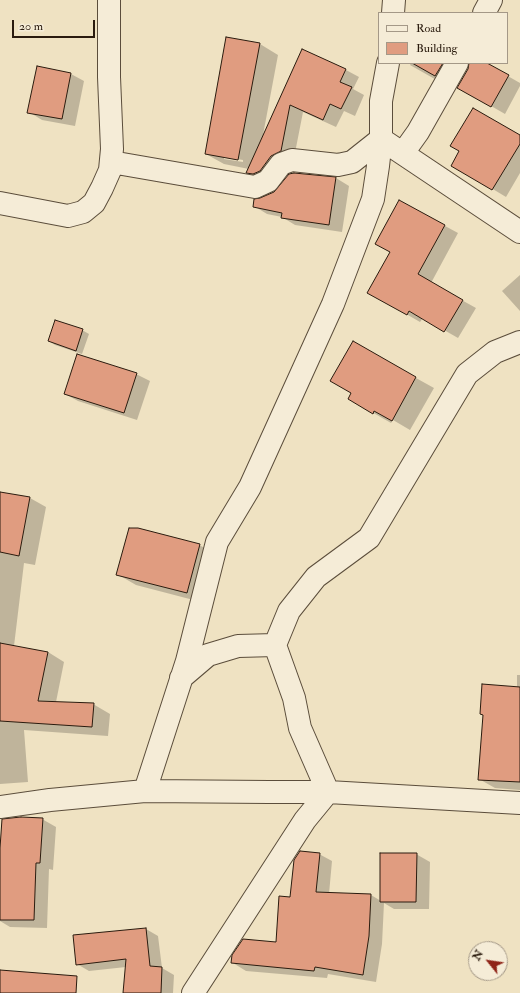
<!DOCTYPE html>
<html>
<head>
<meta charset="utf-8">
<style>
  body { margin:0 }
  #map { position:relative; width:520px; height:993px; overflow:hidden; background:#efe2c2; font-family:"IM FELL Double Pica",serif }
  canvas { display:block }
  .legend { position:absolute; left:378px; top:12px; width:130px; height:52px; box-sizing:border-box; background:#f5ecd7; border:1px solid #a49887; margin:0; padding:5px 7px; list-style:none; font-size:12px; color:#2a1b0e }
  .legend li { display:flex; align-items:center; gap:8px; height:20px }
  .legend b { width:20px; border:1px solid #a49887 }
  .north { position:absolute; left:468px; top:941px; width:40px; height:40px; box-sizing:border-box; background:#f5ecd7; border:1px solid #a49887; border-radius:50%; rotate:300deg; font-size:11px; font-weight:700; line-height:16px; text-align:center; color:#2a1b0e }
  .north::after { content:''; display:block; margin:auto; width:14px; height:18px; background:#8f2418; clip-path:polygon(50% 0,100% 100%,50% 72%,0 100%) }
  .scale { position:absolute; left:12px; top:20px; width:83px; height:18px; box-sizing:border-box; border:2px solid #2a1b0e; border-top:0; padding-left:5px; font-size:12px; line-height:14px; white-space:nowrap; color:#2a1b0e; -webkit-text-stroke:3px #f5ecd7; paint-order:stroke }
</style>
</head>
<body>
<div id="map">
<canvas width="520" height="993"></canvas>
<ul class="legend">
<li><b style="height:5px;background:#f5ecd7"></b>Road</li>
<li><b style="height:11px;background:#e09c80"></b>Building</li>
</ul>
<div class="north">N</div>
<div class="scale">20 m</div>
</div>
<script>
const c = document.querySelector('canvas').getContext('2d');
c.lineJoin = 'round';
function paint(path, color) {
  c.fillStyle = color;
  c.fill(path, 'evenodd');
}
function toPath(rows) {
  const path = new Path2D();
  for (const r of rows) {
    path.moveTo(r[0], r[1]);
    for (let i = 2; i < r.length; i += 2) path.lineTo(r[i], r[i + 1]);
  }
  return path;
}
function strokePath(path, color, width, dash) {
  c.strokeStyle = color;
  c.lineWidth = width;
  c.lineCap = dash ? 'butt' : 'round';
  c.setLineDash(dash || []);
  c.stroke(path);
}
const shadow = toPath([
  [227,38,260,44,278,55,263,135,302,50,346,70,359,77,353,89,364,95,355,116,344,111,336,127,303,112,294,158,260,180,247,172,249,169,224,164,206,154],
  [224,157,243,160,243,162,224,159],
  [411,63,461,63,447,86,410,65],
  [470,63,485,63,520,83,520,86,505,114,472,95,469,70],
  [71,74,84,81,75,126,42,120,29,112],
  [520,136,520,173,506,197,453,165],
  [294,174,336,178,349,186,342,232,295,225,282,217,267,214,254,206,274,193],
  [399,201,458,233,431,283,476,308,458,338,423,318,420,322,368,292,391,252],
  [520,275,520,311,502,291],
  [82,330,89,334,82,354,55,345,49,341],
  [353,343,434,388,410,430,393,420,391,423,349,399,353,393],
  [136,374,150,381,137,420,78,401,65,394],
  [30,498,46,507,35,565,24,563,14,646,48,652,64,662,56,702,93,704,110,714,108,736,24,730,28,782,0,784,0,507],
  [199,545,218,555,205,603,136,585,117,574],
  [517,675,520,675,520,790,495,788,479,779,484,716,481,714,517,688],
  [42,819,56,827,53,870,49,869,47,928,10,927,0,921,0,864],
  [319,854,332,861,329,894,371,895,381,901,416,854,430,862,429,909,394,909,384,903,382,944,376,982,328,974,327,978,246,971,233,963,277,943,291,898],
  [146,929,158,936,162,968,174,975,173,993,124,993,126,967,89,971,77,964]
]);
const building = toPath([
  [226,37,260,43,238,160,205,154,226,37],
  [302,49,346,69,340,82,352,87,341,109,330,104,323,120,290,105,281,151,271,156,260,171,253,174,246,173,302,49],
  [412,63,443,63,435,76,412,63],
  [469,63,487,63,509,75,491,107,457,88,468,69,469,63],
  [37,66,71,73,62,119,27,113,37,66],
  [473,108,520,135,520,144,492,190,451,166,459,151,450,146,473,108],
  [294,173,336,177,329,225,281,218,282,213,253,207,254,199,260,198,274,192,289,174,294,173],
  [399,200,445,225,418,274,463,300,444,332,409,311,407,315,367,293,390,252,375,244,399,200],
  [55,320,83,329,76,351,48,341,55,320],
  [353,341,416,377,392,421,374,411,373,414,348,399,351,393,330,381,353,341],
  [77,354,137,373,124,413,64,394,77,354],
  [0,492,30,497,19,556,0,552,0,492],
  [129,528,138,528,200,544,187,593,116,575,129,528],
  [0,643,48,652,38,701,94,703,92,727,0,721,0,643],
  [482,684,520,687,520,782,478,780,483,715,480,714,482,684],
  [21,817,43,818,40,863,36,863,34,920,0,920,0,848,2,819,21,817],
  [300,851,320,853,316,892,371,894,369,936,363,975,315,967,314,971,231,963,232,955,243,939,276,942,279,896,290,897,294,860,300,851],
  [380,853,417,853,416,902,380,902,380,853],
  [146,928,150,966,162,967,161,993,123,993,126,959,76,965,73,935,146,928],
  [0,970,77,976,76,993,0,993,0,970]
]);
const minor = toPath([
  [393,13,394,0],
  [484,13,491,0],
  [403,153,418,132,457,63],
  [111,162,255,187,268,181,281,164,292,160,338,165,352,162,381,139,520,232],
  [0,203,68,216,83,212,94,203,102,188,110,170,112,149,109,77,109,0],
  [181,678,208,655,238,646,275,645],
  [145,791,187,661,217,542,250,487,333,304,373,199,378,166,381,139,381,101,388,63],
  [0,807,50,800,145,791,269,792,328,792,520,803],
  [193,993,305,820,328,792,300,728,294,698,275,645,289,611,316,577,369,538,467,374,495,352,520,342]
]);
paint(shadow, '#0003');
paint(building, '#e09c80');
strokePath(building, '#2a1b0e', 1);
strokePath(minor, '#5b4d3b', 24);
strokePath(minor, '#f5ecd7', 22);
</script>
</body>
</html>
